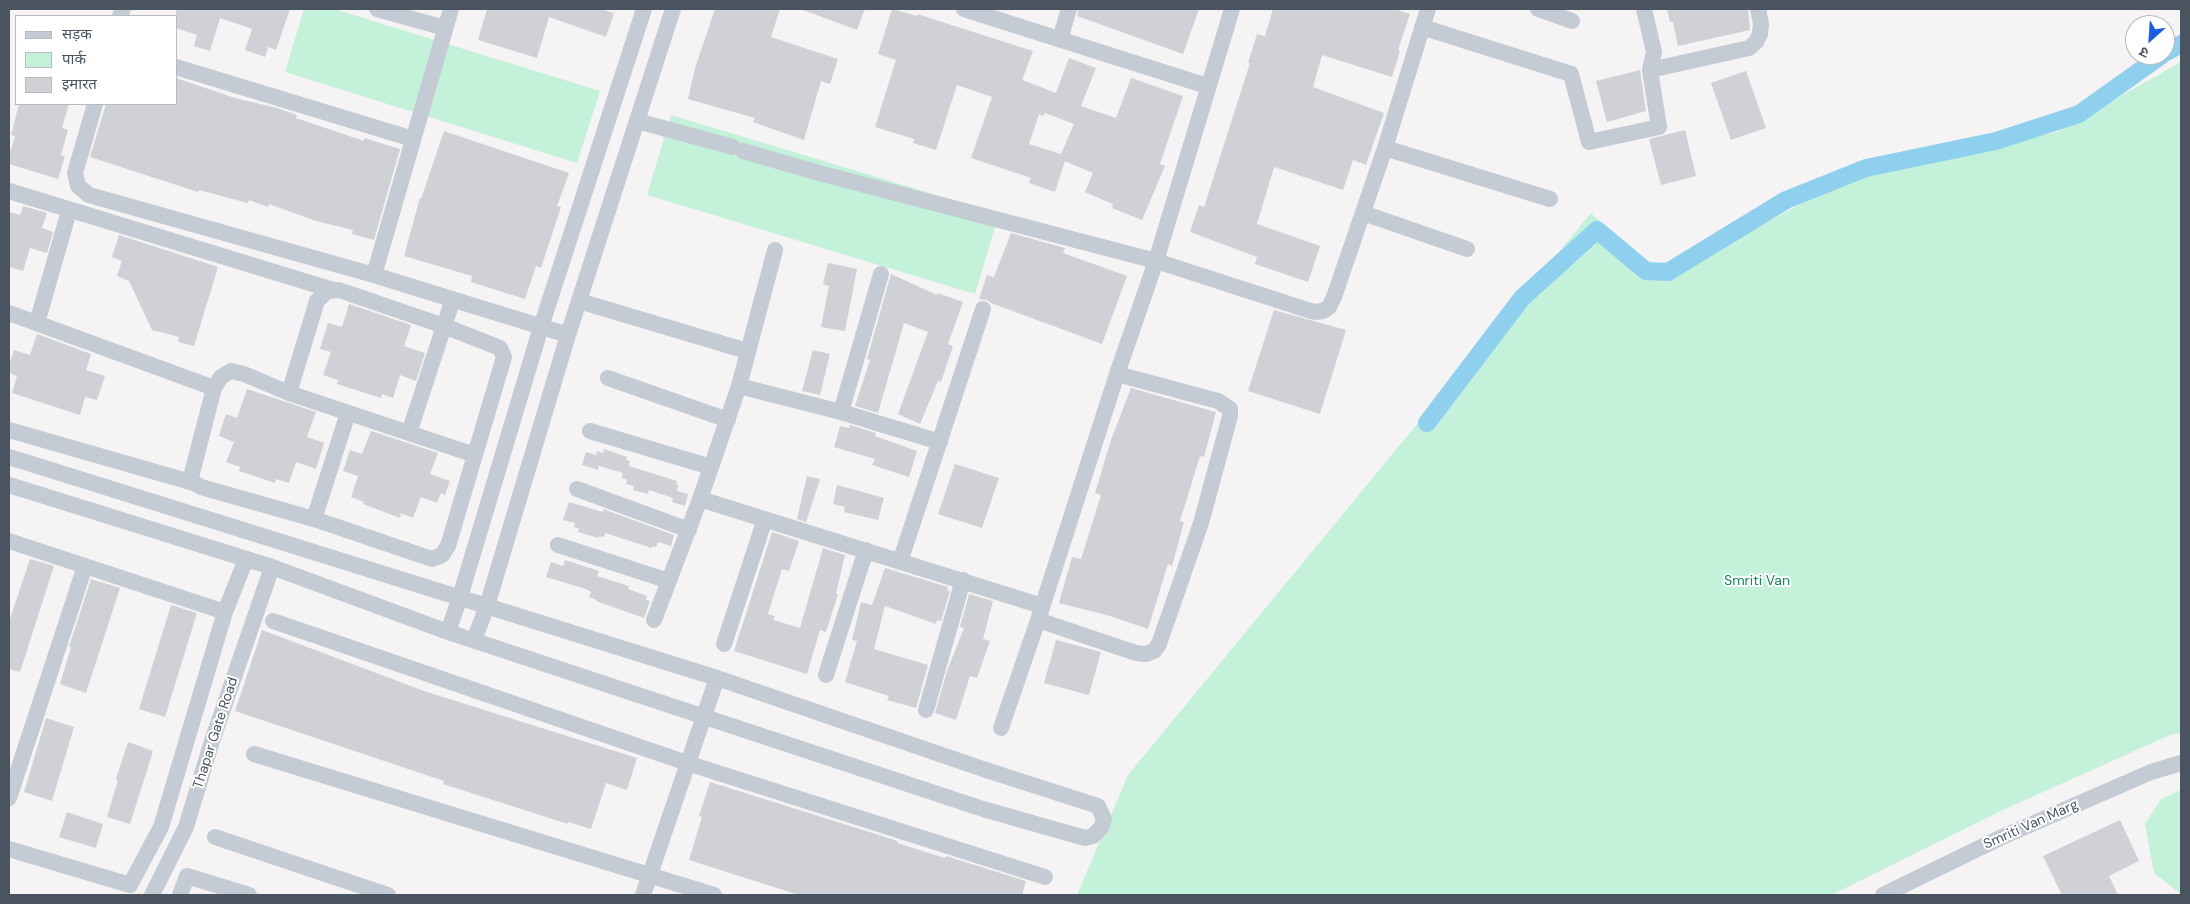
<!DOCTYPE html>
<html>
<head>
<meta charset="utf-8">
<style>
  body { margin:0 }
  #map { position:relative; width:2190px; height:904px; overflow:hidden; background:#f5f3f3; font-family:"DM Sans","Noto Sans Devanagari",sans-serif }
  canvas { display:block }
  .frame { position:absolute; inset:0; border:10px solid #4a5461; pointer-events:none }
  .legend { position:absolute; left:15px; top:15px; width:162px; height:90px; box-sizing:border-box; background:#fff; border:1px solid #b7bbc0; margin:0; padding:6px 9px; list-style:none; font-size:15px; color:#4a5461 }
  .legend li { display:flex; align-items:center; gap:10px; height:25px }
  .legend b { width:25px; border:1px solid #b7bbc0 }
  .north { position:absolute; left:2125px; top:15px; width:50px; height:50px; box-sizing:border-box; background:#fff; border:1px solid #b7bbc0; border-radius:50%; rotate:206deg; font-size:14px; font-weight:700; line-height:20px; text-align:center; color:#4a5461 }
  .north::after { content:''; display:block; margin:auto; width:18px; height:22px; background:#185de9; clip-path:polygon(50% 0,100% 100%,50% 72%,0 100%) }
</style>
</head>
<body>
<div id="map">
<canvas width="2190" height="904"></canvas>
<div class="frame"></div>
<ul class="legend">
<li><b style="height:6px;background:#c4cbd4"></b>सड़क</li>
<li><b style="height:14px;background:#c3f1da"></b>पार्क</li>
<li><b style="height:14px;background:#cfd1d7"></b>इमारत</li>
</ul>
<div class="north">उ</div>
</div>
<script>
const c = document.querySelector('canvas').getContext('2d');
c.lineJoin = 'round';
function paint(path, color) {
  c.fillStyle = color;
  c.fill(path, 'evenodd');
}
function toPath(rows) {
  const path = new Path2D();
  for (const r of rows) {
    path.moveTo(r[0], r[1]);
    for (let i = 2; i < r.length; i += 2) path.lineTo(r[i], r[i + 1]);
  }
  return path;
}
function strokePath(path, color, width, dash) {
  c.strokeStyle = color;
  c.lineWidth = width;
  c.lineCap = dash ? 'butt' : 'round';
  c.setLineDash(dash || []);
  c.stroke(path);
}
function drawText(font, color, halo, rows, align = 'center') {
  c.font = font + ' "DM Sans",sans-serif';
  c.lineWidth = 4;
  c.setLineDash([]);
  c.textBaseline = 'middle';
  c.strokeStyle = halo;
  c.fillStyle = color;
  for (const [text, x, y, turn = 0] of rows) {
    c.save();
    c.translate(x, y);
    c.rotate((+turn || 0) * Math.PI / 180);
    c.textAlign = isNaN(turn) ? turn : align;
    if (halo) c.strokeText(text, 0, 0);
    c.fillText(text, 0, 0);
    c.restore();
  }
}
const green = toPath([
  [304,9,334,9,600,91,577,163,285,72],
  [2181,62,2181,733,2170,735,2003,810,1831,895,1077,895,1128,775,1591,213,1663,280,1840,182,2057,132],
  [671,115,999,214,975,294,647,195],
  [2181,790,2181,894,2154,873,2145,824,2161,799]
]);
const canal = toPath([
  [2165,53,2181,44],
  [1427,423,1522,298,1597,230,1646,271,1668,272,1786,200,1866,168,1996,141,2079,114,2162,55]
]);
const building = toPath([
  [176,9,290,9,276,50,268,47,265,57,245,50,252,29,220,18,210,51,194,46,197,35,176,28],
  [487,9,600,9,614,13,606,37,549,17,537,58,478,40],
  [715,9,780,9,771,37,838,59,830,84,821,81,804,140,753,122,755,118,688,99,695,68],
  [804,9,865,9,857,30,803,10],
  [892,9,917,16,917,14,1033,51,1022,80,1056,93,1069,58,1096,68,1081,106,1116,118,1131,78,1183,96,1160,164,1165,166,1142,220,1112,208,1113,204,1085,192,1093,173,1065,161,1055,192,1029,183,1031,178,971,158,992,97,957,85,936,150,913,143,914,139,875,127,896,60,878,54],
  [1045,113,1074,124,1061,154,1029,144,1039,114,1043,116],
  [1079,9,1199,9,1183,54,1077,16],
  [1273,9,1394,9,1410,14,1398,50,1400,51,1392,77,1322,55,1313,87,1384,113,1366,165,1353,160,1343,190,1274,167,1257,224,1320,246,1308,282,1255,264,1257,257,1190,232,1199,205,1204,207,1250,63,1248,63,1257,34,1265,36],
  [1667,9,1748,9,1750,30,1678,46,1673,22,1670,22],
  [1640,70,1646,111,1607,122,1596,81],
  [1746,71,1766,128,1731,140,1711,83],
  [176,78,235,98,277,108,297,115,296,118,364,141,364,138,400,149,374,240,352,234,353,230,316,221,269,204,268,207,249,200,248,203,199,190,198,192,90,157,106,104,176,104],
  [19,104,69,104,62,128,68,130,61,155,65,156,58,179,9,164,9,156,15,136,11,135],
  [1685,130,1696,176,1661,185,1649,139],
  [444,131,569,173,557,206,561,207,541,268,536,266,525,299,471,282,472,276,404,256,420,198,421,199],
  [23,206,47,213,42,228,53,232,47,253,30,248,23,271,9,267,9,212,20,215],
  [1011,233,1065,248,1063,253,1127,276,1102,344,991,303,987,300,979,299,987,275,994,277],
  [119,235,218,267,194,346,178,342,179,337,152,330,129,281,117,276,122,261,112,257],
  [828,263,857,269,845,331,821,327,829,286,823,284],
  [891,274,937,295,938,293,963,302,948,344,953,346,941,382,938,381,920,424,898,414,928,332,904,323,878,413,855,406,870,360,867,359],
  [349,304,411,325,404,346,425,353,416,381,400,375,393,398,382,394,381,398,337,384,338,380,323,375,331,352,320,349,328,323,342,327],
  [1274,310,1346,330,1320,414,1248,391],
  [37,334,91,354,86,370,105,376,97,400,85,397,80,415,12,393,17,376,9,373,9,365,14,350,30,355],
  [813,350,830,354,820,395,802,391],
  [1131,388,1216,412,1204,457,1200,456,1180,521,1184,522,1172,566,1168,564,1148,629,1110,616,1059,603,1072,557,1081,559,1101,495,1095,493,1111,440],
  [247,389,316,412,307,437,324,443,316,469,296,462,289,483,276,479,275,483,239,471,240,467,226,462,234,442,219,436,226,414,237,418],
  [850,425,876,433,875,436,917,451,909,477,872,465,875,459,834,447,840,426,849,428],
  [371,431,438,453,430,474,450,481,445,495,441,493,437,503,421,497,413,518,401,513,400,518,363,504,364,502,351,497,358,476,343,471,350,450,362,454],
  [604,449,627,457,626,460,630,461,629,466,677,481,676,484,678,485,677,491,688,494,685,506,672,502,673,498,649,490,648,494,633,490,634,486,626,484,627,480,622,478,623,473,599,466,598,470,582,465,586,452,596,455,597,451,603,453],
  [955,464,999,478,982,528,938,514],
  [807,476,820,479,806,522,797,519],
  [837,485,884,498,878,520,844,512,845,507,833,504],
  [569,502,603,512,603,509,674,535,671,546,658,542,656,547,653,546,652,548,605,533,604,537,599,536,599,538,578,532,579,529,574,527,575,523,563,520],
  [772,532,799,541,789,571,782,569,768,614,775,616,773,620,800,628,823,548,845,555,836,593,838,594,826,632,820,630,807,674,734,651],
  [30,559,54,566,20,672,9,669,9,622],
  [565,560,599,571,597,576,629,586,628,589,647,596,646,600,650,601,644,618,596,601,597,600,589,597,591,592,586,589,546,577,551,562,563,566],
  [885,568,948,587,947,590,950,591,941,621,937,620,936,624,885,606,874,649,928,665,916,708,887,700,889,696,845,682,857,641,852,640,861,602,872,605],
  [91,579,120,588,86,693,60,684,71,647,69,647],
  [969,594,993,601,983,639,990,641,977,678,970,676,956,720,935,713,947,671,964,628,960,627],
  [171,605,197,613,165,717,139,709],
  [262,630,424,691,637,758,627,790,606,783,591,829,568,822,568,824,443,784,444,781,235,711],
  [1056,640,1101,652,1089,695,1044,683],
  [46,718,74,727,52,801,24,792],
  [128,742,153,751,130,824,107,817,118,780,116,779],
  [710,782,898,841,897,843,945,858,946,856,1026,881,1022,895,799,895,689,860,702,817,699,816],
  [67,812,103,824,96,848,59,837],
  [2120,820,2139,861,2109,876,2118,895,2062,895,2043,856]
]);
const minor = toPath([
  [377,9,445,28],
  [964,9,1207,86],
  [1538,9,1572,21],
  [120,16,123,9],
  [1422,27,1571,74,1589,142,1659,127,1650,70,1654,52,1644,9],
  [1060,39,1069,9],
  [176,67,413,139],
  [1650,70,1749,48,1756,42,1760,34,1761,24,1758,9],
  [95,104,75,173,78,186,89,195,374,275,568,335],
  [637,121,733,147],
  [1385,148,1550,199],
  [743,151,819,173,1156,261,1314,312,1323,311,1329,307,1334,297,1385,148,1428,9],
  [9,191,333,290],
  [1363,213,1467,249],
  [374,275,451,9],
  [579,301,747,351],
  [9,313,214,388],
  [37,323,69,211],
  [608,378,728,420],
  [739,386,841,412,940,442],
  [289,393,475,455],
  [841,412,881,274],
  [9,430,194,483],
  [590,431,711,467],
  [409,433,444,326,500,348,504,357,448,546,442,555,432,559,314,519,201,487,194,483,191,477,214,388,221,377,231,371,244,374,289,393,317,301,327,291,339,290,444,326,453,299],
  [9,457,717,678,986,770,1098,806,1104,819,1101,828,1093,836,1085,838,983,809,448,632,272,567,9,485],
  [577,489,689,530],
  [700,499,1042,606],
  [314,519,348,413],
  [9,541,225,612],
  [558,545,669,581],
  [900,562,983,309],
  [654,620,700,499,739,386,775,250],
  [1038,620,1136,653,1146,654,1154,651,1159,644,1201,523,1230,416,1230,409,1218,401,1117,374],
  [273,621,687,763,1045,877],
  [448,632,460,597,541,327,644,9],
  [474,640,487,606,568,335,673,9],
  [724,644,765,519],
  [826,675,866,550],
  [926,710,963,580],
  [1001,728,1038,620,1117,374,1156,261,1232,9],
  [254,754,714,895],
  [9,798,85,566],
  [215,837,388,895],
  [9,849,130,885,161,827,225,612,246,559],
  [152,895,186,827,212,741,272,567],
  [180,895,187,876,249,895],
  [643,895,717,678],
  [1883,895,2002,837,2151,772,2181,763]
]);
const parkNames = [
  ["Smriti Van",1757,581]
];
const streetNames = [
  ["Thapar Gate Road",216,733,-72],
  ["Smriti Van Marg",2031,825,-24]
];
paint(green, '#c3f1da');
strokePath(canal, '#8fd0ef', 18);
paint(building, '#cfd1d7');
strokePath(minor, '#c4cbd4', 16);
drawText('14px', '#16875b', '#fff', parkNames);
drawText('14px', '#4a5461', '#fff', streetNames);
</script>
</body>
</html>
